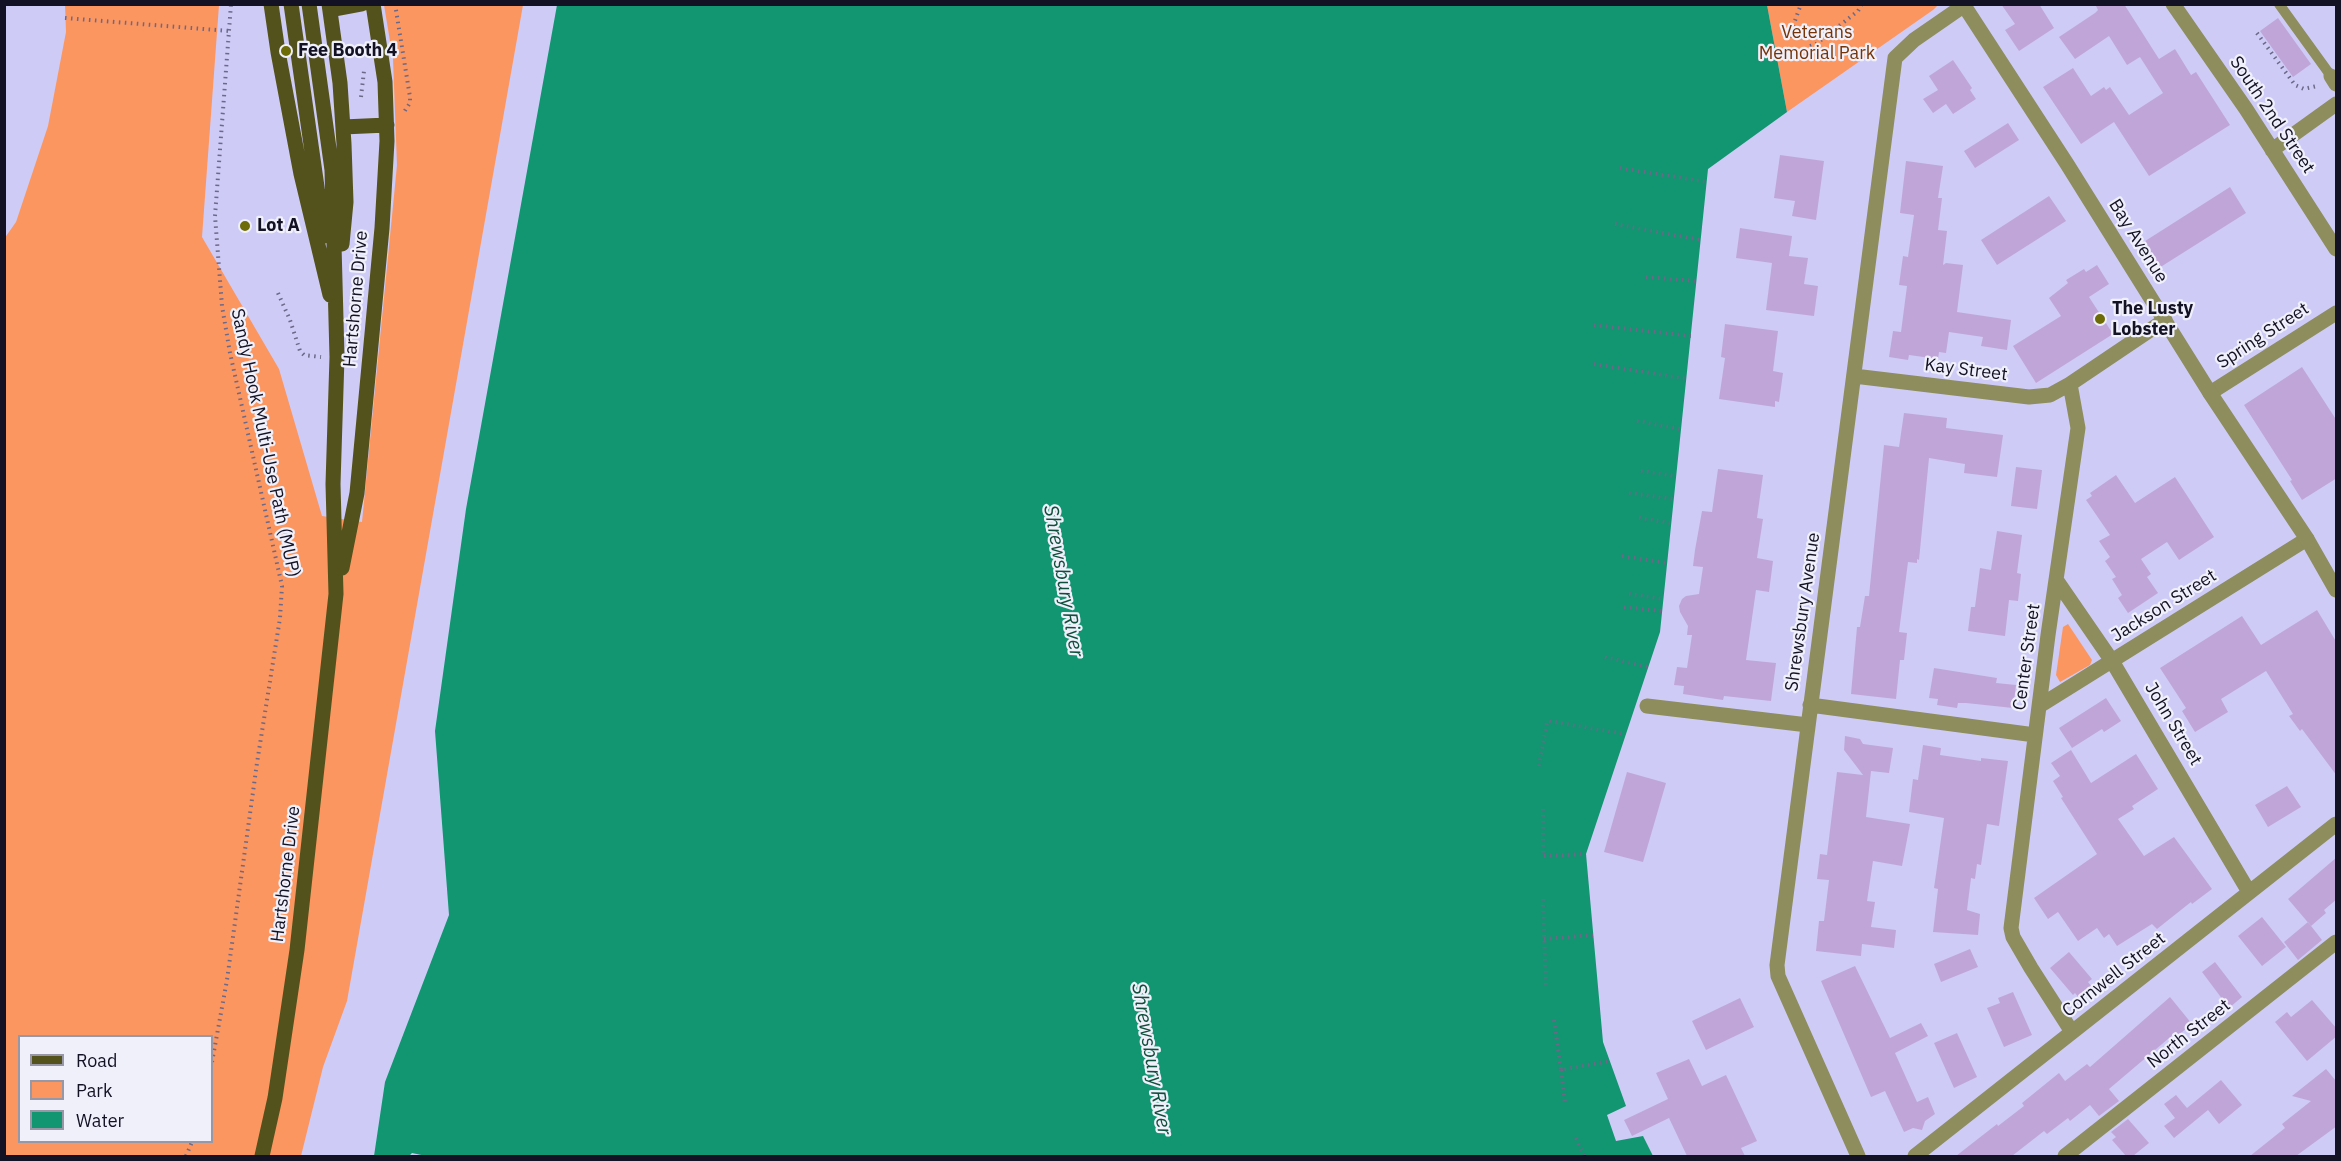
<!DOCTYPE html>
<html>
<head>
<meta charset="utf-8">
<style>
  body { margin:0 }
  #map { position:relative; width:2341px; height:1161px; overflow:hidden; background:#cecbf7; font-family:"IBM Plex Sans",sans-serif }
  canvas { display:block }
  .frame { position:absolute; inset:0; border:6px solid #131124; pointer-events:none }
  .legend { position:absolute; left:18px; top:1035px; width:195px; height:108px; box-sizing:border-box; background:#f0f0fb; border:2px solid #9897a5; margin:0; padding:8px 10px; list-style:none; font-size:18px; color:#131124 }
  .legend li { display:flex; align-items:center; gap:12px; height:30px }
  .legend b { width:30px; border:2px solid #9897a5 }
</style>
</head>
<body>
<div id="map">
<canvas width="2341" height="1161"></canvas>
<div class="frame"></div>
<ul class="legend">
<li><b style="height:8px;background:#53521c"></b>Road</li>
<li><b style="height:16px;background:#fb9660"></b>Park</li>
<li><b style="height:16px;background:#129571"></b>Water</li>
</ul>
</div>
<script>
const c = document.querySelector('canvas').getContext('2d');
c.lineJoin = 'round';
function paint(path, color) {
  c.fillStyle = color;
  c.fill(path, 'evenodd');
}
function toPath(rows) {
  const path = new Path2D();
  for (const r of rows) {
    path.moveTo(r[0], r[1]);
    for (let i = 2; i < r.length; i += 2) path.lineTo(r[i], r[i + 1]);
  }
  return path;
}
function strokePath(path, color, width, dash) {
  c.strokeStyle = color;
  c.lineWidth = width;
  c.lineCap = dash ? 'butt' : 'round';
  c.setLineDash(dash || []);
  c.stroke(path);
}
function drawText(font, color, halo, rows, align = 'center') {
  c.font = font + ' "IBM Plex Sans",sans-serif';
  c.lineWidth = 4.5;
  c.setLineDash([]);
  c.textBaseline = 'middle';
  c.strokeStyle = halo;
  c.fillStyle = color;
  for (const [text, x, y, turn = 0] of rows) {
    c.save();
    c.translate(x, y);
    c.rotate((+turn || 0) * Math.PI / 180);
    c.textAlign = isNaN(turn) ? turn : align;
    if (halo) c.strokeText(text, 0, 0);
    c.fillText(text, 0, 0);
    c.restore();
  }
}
const green = toPath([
  [65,5,219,5,202,237,279,369,322,516,362,522,397,165,393,59,384,5,523,5,347,1001,323,1067,301,1156,5,1156,4,239,16,222,48,126,66,32],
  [20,1036,212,1036,212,1142,20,1142],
  [1767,5,1938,5,1933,10,1787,112],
  [2068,624,2092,660,2090,665,2060,682,2056,675,2063,627]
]);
const water = toPath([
  [557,5,1767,5,1787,112,1708,169,1660,632,1586,854,1603,1042,1626,1106,1607,1115,1616,1141,1643,1136,1653,1156,426,1156,412,1153,409,1156,374,1156,385,1082,449,915,435,731,466,509]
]);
const building = toPath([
  [2001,4,2039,4,2054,28,2019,51,2005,30,2015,24],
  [2095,4,2124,4,2159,59,2175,49,2191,75,2196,72,2230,125,2149,176,2114,122,2081,144,2043,87,2073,68,2091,96,2104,87,2106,90,2110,87,2129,115,2163,93,2140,57,2127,65,2109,36,2075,59,2059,37,2095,13,2098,10],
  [2278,18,2311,64,2293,77,2260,31],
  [1953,60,1972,88,1970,90,1976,99,1953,114,1946,104,1933,113,1923,99,1938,90,1929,76],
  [2008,123,2019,140,1975,168,1964,151],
  [1780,155,1824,161,1816,220,1792,216,1795,201,1774,198],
  [1906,161,1943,166,1938,198,1942,198,1938,230,1947,231,1943,265,1946,263,1963,265,1957,312,2011,320,2007,350,1981,346,1983,337,1949,332,1946,353,1939,352,1938,359,1909,355,1908,360,1889,357,1893,331,1901,332,1907,286,1899,285,1903,256,1908,257,1914,215,1900,213],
  [2230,187,2246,213,2159,268,2142,243],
  [2049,196,2066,221,1997,265,1981,240],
  [1740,228,1792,236,1789,256,1808,258,1804,284,1818,286,1814,316,1766,310,1772,263,1736,258],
  [2097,265,2109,284,2089,297,2113,334,2036,383,2013,346,2061,316,2049,298,2068,283,2066,280,2084,269,2086,272],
  [1725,324,1778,331,1773,371,1783,373,1779,402,1775,401,1775,407,1719,399,1725,358,1721,357],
  [2302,367,2337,421,2337,478,2302,500,2290,481,2292,480,2244,405],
  [1904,413,1947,418,1946,428,2003,435,1997,477,1964,473,1965,464,1929,458,1919,560,1917,559,1917,563,1908,562,1899,632,1907,633,1904,660,1900,660,1896,699,1851,694,1857,627,1860,627,1865,596,1869,596,1884,445,1899,447],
  [2016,467,2042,470,2037,509,2011,506],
  [1718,469,1763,475,1757,518,1763,519,1757,558,1773,561,1769,592,1756,590,1746,660,1776,663,1771,701,1724,696,1723,700,1683,694,1684,686,1674,685,1677,667,1687,668,1692,635,1687,635,1688,626,1680,612,1679,606,1682,599,1686,596,1699,594,1703,567,1693,566,1695,550,1702,511,1712,512],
  [2116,475,2135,503,2175,477,2214,537,2179,560,2167,542,2141,559,2151,574,2147,577,2158,593,2128,613,2118,598,2122,595,2112,579,2116,577,2105,561,2110,557,2099,541,2110,535,2086,500,2092,496,2090,493],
  [1997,531,2022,535,2017,573,2021,574,2018,601,2009,600,2005,636,1968,631,1971,607,1975,607,1980,568,1991,570],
  [2317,610,2337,643,2337,776,2302,729,2300,731,2289,716,2293,714,2266,671,2221,699,2228,712,2195,732,2182,711,2186,708,2160,668,2242,616,2261,645],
  [1934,668,1997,678,1996,683,2016,685,2013,708,1966,703,1958,703,1957,708,1937,705,1938,699,1929,698],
  [2106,698,2121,721,2104,732,2102,729,2072,748,2059,728],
  [1845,736,1860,739,1863,744,1893,748,1889,773,1871,771,1866,817,1910,824,1902,866,1873,861,1867,901,1875,902,1871,927,1896,930,1894,948,1862,944,1861,956,1816,951,1819,921,1824,921,1829,880,1817,879,1820,854,1827,855,1837,772,1863,775,1844,750],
  [1923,745,1941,748,1940,755,1981,761,1981,758,2008,761,1999,826,1987,824,1981,865,1977,864,1975,879,1971,878,1967,910,1980,914,1978,935,1933,932,1938,889,1934,888,1944,818,1909,812,1913,779,1918,780],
  [2071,750,2091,783,2136,754,2158,789,2132,806,2134,809,2118,819,2144,856,2174,837,2212,889,2192,904,2191,902,2157,929,2152,924,2117,946,2109,934,2104,938,2097,928,2078,941,2058,912,2048,919,2034,898,2097,854,2061,798,2063,797,2053,781,2060,776,2051,763],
  [1627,772,1666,783,1643,862,1604,852],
  [2287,786,2301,807,2268,827,2255,805],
  [2337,857,2337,899,2324,910,2326,913,2311,926,2288,899],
  [2262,917,2286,947,2262,966,2238,936],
  [2308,922,2322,940,2298,960,2284,942],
  [1970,949,1978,967,1941,982,1934,964],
  [2069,952,2092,979,2088,982,2092,987,2079,998,2075,993,2073,995,2050,968],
  [2215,962,2242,997,2229,1008,2202,972],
  [1855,966,1890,1038,1921,1023,1928,1036,1895,1053,1917,1102,1928,1097,1935,1114,1925,1121,1922,1130,1913,1128,1904,1132,1885,1091,1871,1097,1821,981],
  [2013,992,2032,1035,2004,1047,1987,1008,2000,1003,1998,998],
  [2170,997,2192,1024,2177,1036,2175,1033,2109,1089,2119,1101,2099,1116,2090,1105,2070,1121,2068,1118,2047,1134,2044,1131,2012,1156,1956,1156,1997,1124,1998,1126,2024,1106,2022,1103,2059,1073,2065,1081,2087,1064,2090,1067],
  [1740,998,1754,1027,1706,1050,1692,1021],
  [2312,1000,2337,1029,2337,1036,2307,1061,2275,1022,2287,1012,2291,1017],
  [1957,1033,1977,1077,1954,1088,1934,1043],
  [1689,1059,1702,1086,1726,1075,1757,1141,1741,1148,1745,1156,1687,1156,1669,1118,1632,1136,1624,1120,1668,1099,1656,1073],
  [2326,1069,2337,1082,2337,1126,2296,1156,2250,1156,2285,1128,2282,1124,2311,1101,2292,1096],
  [2221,1080,2242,1105,2219,1124,2208,1110,2174,1138,2164,1126,2175,1118,2164,1104,2176,1095,2187,1108],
  [2128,1119,2149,1143,2133,1156,2126,1156,2112,1140,2116,1137,2111,1132]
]);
const path = toPath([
  [395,4,410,97,410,103,404,112],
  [65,18,229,31],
  [2257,33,2295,85,2304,89,2317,86],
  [1792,38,1792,29,1801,4],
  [1810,46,1816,44,1858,11,1862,4],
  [361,97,364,71],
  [1620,168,1707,182],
  [1615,224,1701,240],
  [1646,277,1697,281],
  [278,293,290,320,300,351,304,355,321,357],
  [1594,325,1691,336],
  [1594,364,1687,379],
  [1637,421,1681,429],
  [1641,471,1676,476],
  [1629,493,1674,499],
  [1639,518,1671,523],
  [1622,556,1667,563],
  [1629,594,1663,599],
  [1624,607,1662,611],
  [1605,657,1649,667],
  [1539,766,1547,721,1626,734],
  [1543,809,1543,856,1586,854],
  [1543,899,1546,986],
  [1544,939,1593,935],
  [1554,1020,1561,1070,1610,1061],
  [212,1062,227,980,257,763,280,618,282,586,230,353,222,306,215,216,231,4],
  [1561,1070,1565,1103],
  [1576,1138,1584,1156],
  [186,1156,192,1142]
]);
const service = toPath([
  [2279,4,2331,76]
]);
const minor = toPath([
  [2173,4,2246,109,2336,249],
  [2331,76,2336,84],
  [2272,150,2336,104],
  [1854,376,2029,397,2050,395,2070,384],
  [2210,393,2336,313],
  [2057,581,2112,661,2249,892],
  [1810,705,2035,735],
  [2041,705,2307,539],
  [1647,706,1808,725],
  [2072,1032,2031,968,2013,937,2011,928,2048,635,2078,428,2070,384,2165,320],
  [1858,1156,1778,976,1777,965,1895,58,1914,40,1966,4],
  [1915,1156,2336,824],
  [2065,1156,2336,942]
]);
const tertiary = toPath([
  [1963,4,2067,164,2210,393,2307,539,2336,590]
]);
const primary = toPath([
  [271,4,278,52,301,174,330,295],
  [291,4,324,236],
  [329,4,340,83,344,144,346,202,342,244],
  [330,10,362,4],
  [343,127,387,125],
  [342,568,357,493,382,228,387,141,385,82,373,4],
  [262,1156,275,1098,297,950,336,594,333,484,337,357,332,170,309,4]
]);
const markers = [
  [286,51,6,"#6d6b07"],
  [245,226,6,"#6d6b07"],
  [2100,319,6,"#6d6b07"]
];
const parkNames = [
  ["Veterans",1817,33],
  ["Memorial Park",1817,54]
];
const poiNames = [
  ["Fee Booth 4",298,51],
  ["Lot A",257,226],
  ["The Lusty",2112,309],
  ["Lobster",2112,330]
];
const streetNames = [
  ["South 2nd Street",2272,115,56],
  ["Bay Avenue",2138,241,58],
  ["Hartshorne Drive",356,299,-85],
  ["Spring Street",2263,336,-33],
  ["Kay Street",1966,370,7],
  ["Sandy Hook Multi-Use Path (MUP)",265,443,78],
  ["Jackson Street",2164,606,-32],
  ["Shrewsbury Avenue",1803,612,-82],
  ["Center Street",2027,657,-82],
  ["John Street",2173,724,59],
  ["Hartshorne Drive",286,874,-83],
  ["Cornwell Street",2114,975,-38],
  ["North Street",2189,1034,-38]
];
const waterNames = [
  ["Shrewsbury River",1063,581,80],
  ["Shrewsbury River",1151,1059,80]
];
paint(green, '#fb9660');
paint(water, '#129571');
paint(building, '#c0a6d8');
strokePath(path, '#6c6988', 4, [1.5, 4.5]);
strokePath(service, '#8d8d5d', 10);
strokePath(minor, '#8d8d5d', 15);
strokePath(tertiary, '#8d8d5d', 15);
strokePath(primary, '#53521c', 15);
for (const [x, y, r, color] of markers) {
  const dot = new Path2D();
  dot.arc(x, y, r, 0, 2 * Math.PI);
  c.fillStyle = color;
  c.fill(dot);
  strokePath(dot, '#f0f0fb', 2);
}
drawText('18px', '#753307', '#f0f0fb', parkNames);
drawText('bold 18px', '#131124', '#f0f0fb', poiNames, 'left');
drawText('18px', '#131124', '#f0f0fb', streetNames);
drawText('italic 20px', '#0e4e3b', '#f0f0fb', waterNames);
</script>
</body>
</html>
